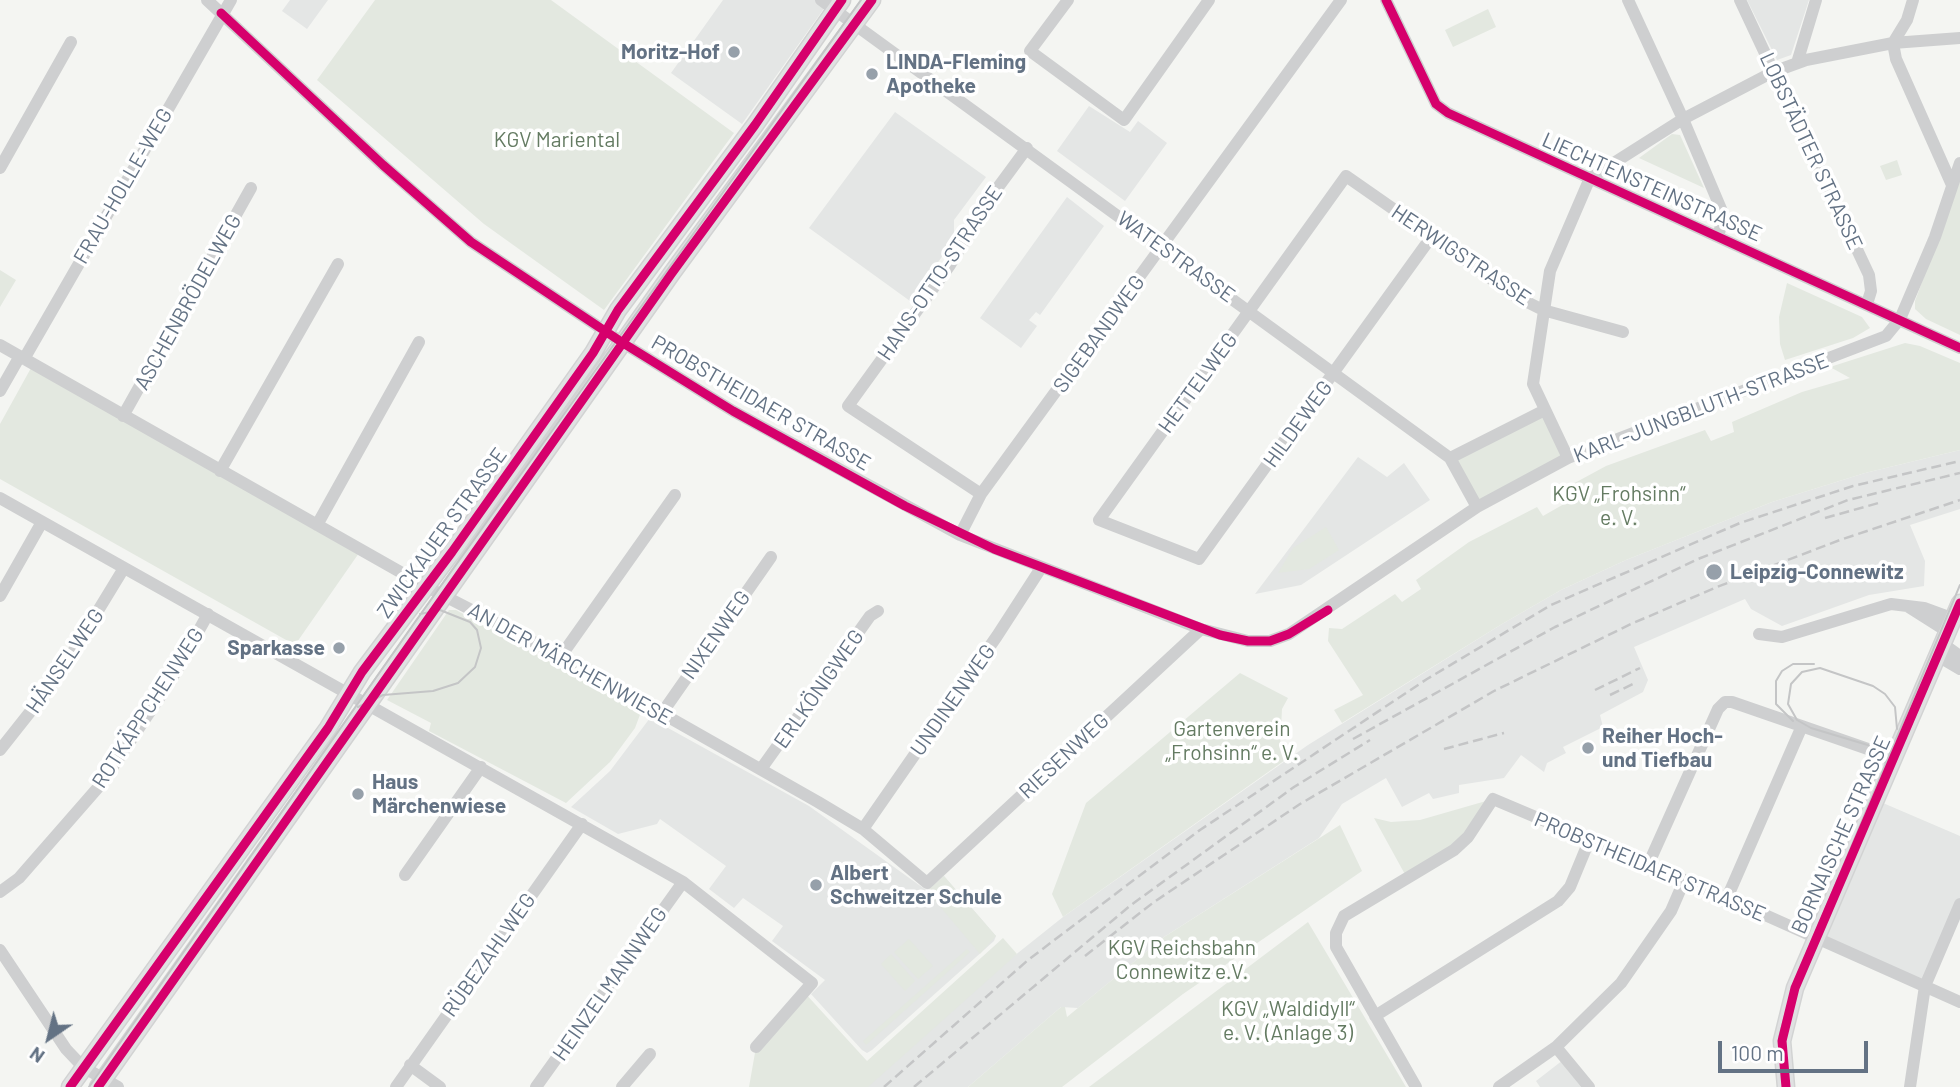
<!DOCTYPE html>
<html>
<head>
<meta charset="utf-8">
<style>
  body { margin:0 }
  #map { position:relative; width:1960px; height:1087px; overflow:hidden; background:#f4f5f2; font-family:Barlow,sans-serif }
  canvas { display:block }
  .north { position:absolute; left:14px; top:1003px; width:70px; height:70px; -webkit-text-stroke:5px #fff; paint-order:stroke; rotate:215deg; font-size:19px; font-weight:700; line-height:28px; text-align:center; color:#637284 }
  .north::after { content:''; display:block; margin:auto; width:24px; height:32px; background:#637284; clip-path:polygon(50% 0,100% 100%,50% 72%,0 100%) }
  .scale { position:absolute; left:1718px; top:1041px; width:150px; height:32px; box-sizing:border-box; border:4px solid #637284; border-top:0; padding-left:9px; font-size:21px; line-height:24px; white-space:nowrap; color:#637284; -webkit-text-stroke:5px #fff; paint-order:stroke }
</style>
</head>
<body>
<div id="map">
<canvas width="1960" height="1087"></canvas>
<div class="north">N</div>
<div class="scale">100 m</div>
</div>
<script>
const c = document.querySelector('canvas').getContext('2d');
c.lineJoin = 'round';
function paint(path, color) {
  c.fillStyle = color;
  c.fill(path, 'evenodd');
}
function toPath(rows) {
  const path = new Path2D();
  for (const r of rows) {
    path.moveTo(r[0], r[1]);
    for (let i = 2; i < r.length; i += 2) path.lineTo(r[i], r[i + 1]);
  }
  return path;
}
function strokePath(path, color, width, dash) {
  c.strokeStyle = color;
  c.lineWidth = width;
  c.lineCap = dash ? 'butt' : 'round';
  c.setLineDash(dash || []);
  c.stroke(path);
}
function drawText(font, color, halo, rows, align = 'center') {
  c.font = font + ' Barlow,sans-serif';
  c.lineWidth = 7;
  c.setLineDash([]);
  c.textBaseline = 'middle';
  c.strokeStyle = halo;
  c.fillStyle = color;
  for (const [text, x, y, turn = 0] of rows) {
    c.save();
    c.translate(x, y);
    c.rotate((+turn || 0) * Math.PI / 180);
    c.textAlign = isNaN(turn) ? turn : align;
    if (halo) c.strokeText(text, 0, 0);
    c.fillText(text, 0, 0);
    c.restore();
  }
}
const built = toPath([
  [290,0,328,0,307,29,282,11],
  [723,0,830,0,742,124,671,73],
  [1747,0,1809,0,1791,55,1777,60],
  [1089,106,1130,132,1138,121,1167,143,1125,201,1057,151],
  [895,112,986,177,954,220,954,240,910,301,809,228],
  [1067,197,1104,226,1040,315,1036,312,1029,320,1037,326,1021,348,980,318],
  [1960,450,1960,509,1910,525,1925,561,1924,586,1869,595,1782,626,1751,609,1745,599,1634,647,1648,680,1643,692,1600,715,1603,727,1563,747,1566,753,1547,763,1544,772,1521,755,1504,778,1459,785,1459,793,1433,799,1429,793,1402,807,1386,778,1342,804,1319,838,1164,937,1078,1008,1061,1007,968,1087,866,1087,999,968,1063,917,1308,745,1502,624,1561,590,1626,560,1772,502,1865,473],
  [1358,457,1387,477,1404,463,1430,500,1301,585,1255,594],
  [650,718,809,806,926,890,944,876,996,936,994,941,872,1050,867,1053,862,1050,811,994,825,980,772,941,783,926,743,898,734,908,709,889,726,866,660,819,657,824,618,834,571,807,610,771],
  [1876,800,1960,836,1960,904,1925,986,1814,939],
  [1563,1060,1582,1087,1540,1087,1536,1081]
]);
const green = toPath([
  [375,0,551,0,734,133,604,310,484,224,317,80],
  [1488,9,1496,27,1453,47,1445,30],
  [1672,134,1680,135,1704,188,1639,158],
  [1897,160,1902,175,1886,180,1880,166],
  [1960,179,1960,335,1926,319,1915,309,1915,301],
  [0,270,16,280,0,307],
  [1787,283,1862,317,1870,328,1853,338,1785,360,1780,344,1779,317],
  [1905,343,1920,346,1960,363,1960,450,1865,473,1772,502,1626,560,1561,590,1502,624,1342,723,1334,710,1363,695,1328,641,1329,628,1342,629,1395,594,1402,602,1421,589,1416,580,1469,542,1537,507,1543,516,1564,504,1558,492,1606,466,1705,430,1711,441,1734,432,1732,422,1802,392,1850,378,1830,367],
  [31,368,359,553,295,645,0,479,0,424],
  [1545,410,1568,458,1477,507,1450,458],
  [1326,527,1339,550,1309,569,1278,573,1293,548],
  [449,610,456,610,641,712,635,728,610,762,566,803,429,731,431,723,387,700],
  [1240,673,1288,698,1282,709,1280,747,1288,758,1063,917,1052,894,1086,803],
  [1493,799,1468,837,1407,878,1374,818,1391,822,1420,820],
  [1340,825,1362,871,1183,994,1062,1087,968,1087,1061,1007,1065,1007,1067,1017,1164,937],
  [944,876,996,936,980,954,927,891],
  [1308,922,1406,1087,1089,1087],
  [1003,938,1017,954,868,1087,749,1087,756,1047,804,992,867,1061],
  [909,939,933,966,918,979,894,952],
  [967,949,970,952,866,1045,863,1041],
  [891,954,915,981,905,991,881,964]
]);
const minor = toPath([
  [207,0,383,165,471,242,623,343,733,411,960,535,1201,629,1248,641,1270,641,1289,634,1477,507,1568,458,1886,336,1900,319,1935,237,1960,163],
  [821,0,1450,458,1477,507],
  [1068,0,1030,51,1124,120,1209,0],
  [1386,0,1436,104,1448,113,1960,348],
  [1628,0,1683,119,1724,216,1718,236],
  [1740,0,1869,275,1871,291,1867,304],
  [1913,0,1907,20,1893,43,1896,59,1952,185],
  [1797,63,1816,0],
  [0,168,71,42],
  [1432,236,1199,559,1099,520,1346,176,1432,236,1515,296,1543,310,1623,332],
  [0,345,425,586,561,656,818,802,863,829,927,883,1201,629],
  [24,359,231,0],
  [0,391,20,356],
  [123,416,251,188],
  [1450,458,1545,410],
  [1568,458,1533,384,1550,271,1590,178,1683,119,1773,72,1806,60,1893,43,1960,38],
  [220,471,338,264],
  [981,494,848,406,950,265,968,235,971,224,1027,148],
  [0,498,683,882,812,983,756,1047],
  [317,525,419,342],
  [960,535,981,494,1341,0],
  [0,596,42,522],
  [1907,606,1948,632],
  [1759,634,1782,637,1891,604,1924,608,1954,619],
  [1943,644,1960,656],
  [561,656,675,495],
  [1938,656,1960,669],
  [662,713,771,557],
  [0,750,57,678,124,568],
  [761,769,870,616,878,611],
  [863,829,997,636,1041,568],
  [1648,865,1718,709,1725,702,1732,702,1894,758],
  [405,875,481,767],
  [0,892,19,878,102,783,170,682,208,614],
  [1727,898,1802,726],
  [0,950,66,1049,83,1067,118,1087],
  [1375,1016,1558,901,1570,887,1589,841],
  [1556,1047,1589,1087],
  [410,1065,440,1087],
  [396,1087,582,824],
  [536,1087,683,882],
  [622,1087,650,1054],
  [1416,1087,1336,947,1336,933,1344,916,1454,850,1468,837,1493,799,1727,898,1960,1002],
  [1499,1087,1556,1047,1621,983,1671,911,1684,881],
  [1910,1087,1925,986,1960,904]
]);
const major = toPath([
  [70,1087,328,728,362,672,452,552,593,353,618,310,755,125,842,0],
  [98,1087,672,273,872,0],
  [1786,1087,1782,1041,1795,988,1960,603]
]);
const tram = toPath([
  [358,707,383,695,433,691,458,683,475,667,481,648,477,630,470,622,440,610,420,614],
  [1793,721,1776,704,1776,681,1782,671,1793,664,1814,664],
  [1887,766,1881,755,1871,746,1811,728,1797,720,1788,704,1791,684,1802,672,1820,668,1873,686,1885,694,1895,707,1897,729],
  [89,1087,415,622,861,0],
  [1784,1087,1779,1037,1793,987,1960,585]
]);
const rail = toPath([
  [1825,518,1882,502],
  [1595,690,1640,668],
  [1610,695,1633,684],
  [1353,739,1555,627,1698,559,1848,500,1960,473],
  [1444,749,1504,733],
  [1085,956,1154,902,1300,804,1494,691,1631,624,1717,587,1840,540,1960,500],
  [884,1087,1028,960,1200,830,1427,679,1551,605,1740,523,1853,486,1960,461],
  [914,1087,1131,905,1294,787,1370,740]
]);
const cycleway = toPath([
  [1386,0,1436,104,1448,113,1960,348],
  [221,13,383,165,471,242,623,343,733,411,905,506,994,549,1220,635,1248,641,1270,641,1289,634,1328,610],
  [70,1087,328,728,362,672,452,552,593,353,618,310,755,125,842,0],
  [98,1087,672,273,872,0],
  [1786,1087,1782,1041,1795,988,1960,603]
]);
const markers = [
  [734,52,7,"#96a0aa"],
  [872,74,7,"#96a0aa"],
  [1714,572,9,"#96a0aa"],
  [339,648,7,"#96a0aa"],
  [1588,748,7,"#96a0aa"],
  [358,794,7,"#96a0aa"],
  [816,885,7,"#96a0aa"]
];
const poiNames = [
  ["Moritz-Hof",720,52,"right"],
  ["LINDA-Fleming",886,62],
  ["Apotheke",886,86],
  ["Leipzig-Connewitz",1730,572],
  ["Sparkasse",325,648,"right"],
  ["Reiher Hoch-",1602,736],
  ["und Tiefbau",1602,760],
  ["Haus",372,782],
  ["Märchenwiese",372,806],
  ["Albert",830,873],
  ["Schweitzer Schule",830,897]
];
const parkNames = [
  ["KGV Mariental",557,140],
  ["KGV „Frohsinn“",1619,494],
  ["e. V.",1619,518],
  ["Gartenverein",1232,729],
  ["„Frohsinn“ e. V.",1232,753],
  ["KGV Reichsbahn",1182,948],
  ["Connewitz e.V.",1182,972],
  ["KGV „Waldidyll“",1288,1009],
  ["e. V. (Anlage 3)",1288,1033]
];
const streetNames = [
  ["LOBSTÄDTER STRASSE",1811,151,65],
  ["FRAU-HOLLE-WEG",123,186,-60],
  ["LIECHTENSTEINSTRASSE",1652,187,24],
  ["HERWIGSTRASSE",1461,255,34],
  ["WATESTRASSE",1176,257,36],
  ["HANS-OTTO-STRASSE",940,273,-56],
  ["ASCHENBRÖDELWEG",188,302,-61],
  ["SIGEBANDWEG",1099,334,-54],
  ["HETTELWEG",1198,383,-54],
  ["PROBSTHEIDAER STRASSE",761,403,30],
  ["KARL-JUNGBLUTH-STRASSE",1701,408,-21],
  ["HILDEWEG",1298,424,-54],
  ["ZWICKAUER STRASSE",442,533,-54],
  ["NIXENWEG",716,635,-55],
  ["HÄNSELWEG",65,661,-56],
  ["AN DER MÄRCHENWIESE",570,664,29],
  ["ERLKÖNIGWEG",819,689,-55],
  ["UNDINENWEG",953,700,-55],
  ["ROTKÄPPCHENWEG",148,708,-57],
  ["RIESENWEG",1064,756,-43],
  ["BORNAISCHE STRASSE",1841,835,-66],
  ["PROBSTHEIDAER STRASSE",1650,867,23],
  ["RÜBEZAHLWEG",489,955,-55],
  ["HEINZELMANNWEG",610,984,-55]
];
paint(built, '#e4e6e5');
paint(green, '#e3e8e0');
strokePath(major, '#d2d3d3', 19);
strokePath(minor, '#cecfd0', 12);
strokePath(major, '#e0e1e2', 16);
strokePath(tram, '#c4c5c6', 2);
strokePath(rail, '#c4c5c6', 2.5, [10, 5]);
strokePath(cycleway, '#d6006c', 9);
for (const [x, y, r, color] of markers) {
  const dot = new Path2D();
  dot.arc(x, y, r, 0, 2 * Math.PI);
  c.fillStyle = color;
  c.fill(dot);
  strokePath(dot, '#fff', 2.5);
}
drawText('bold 21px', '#637284', '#fff', poiNames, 'left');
drawText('21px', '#647b62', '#fff', parkNames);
drawText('21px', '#637284', '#fff', streetNames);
</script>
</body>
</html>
